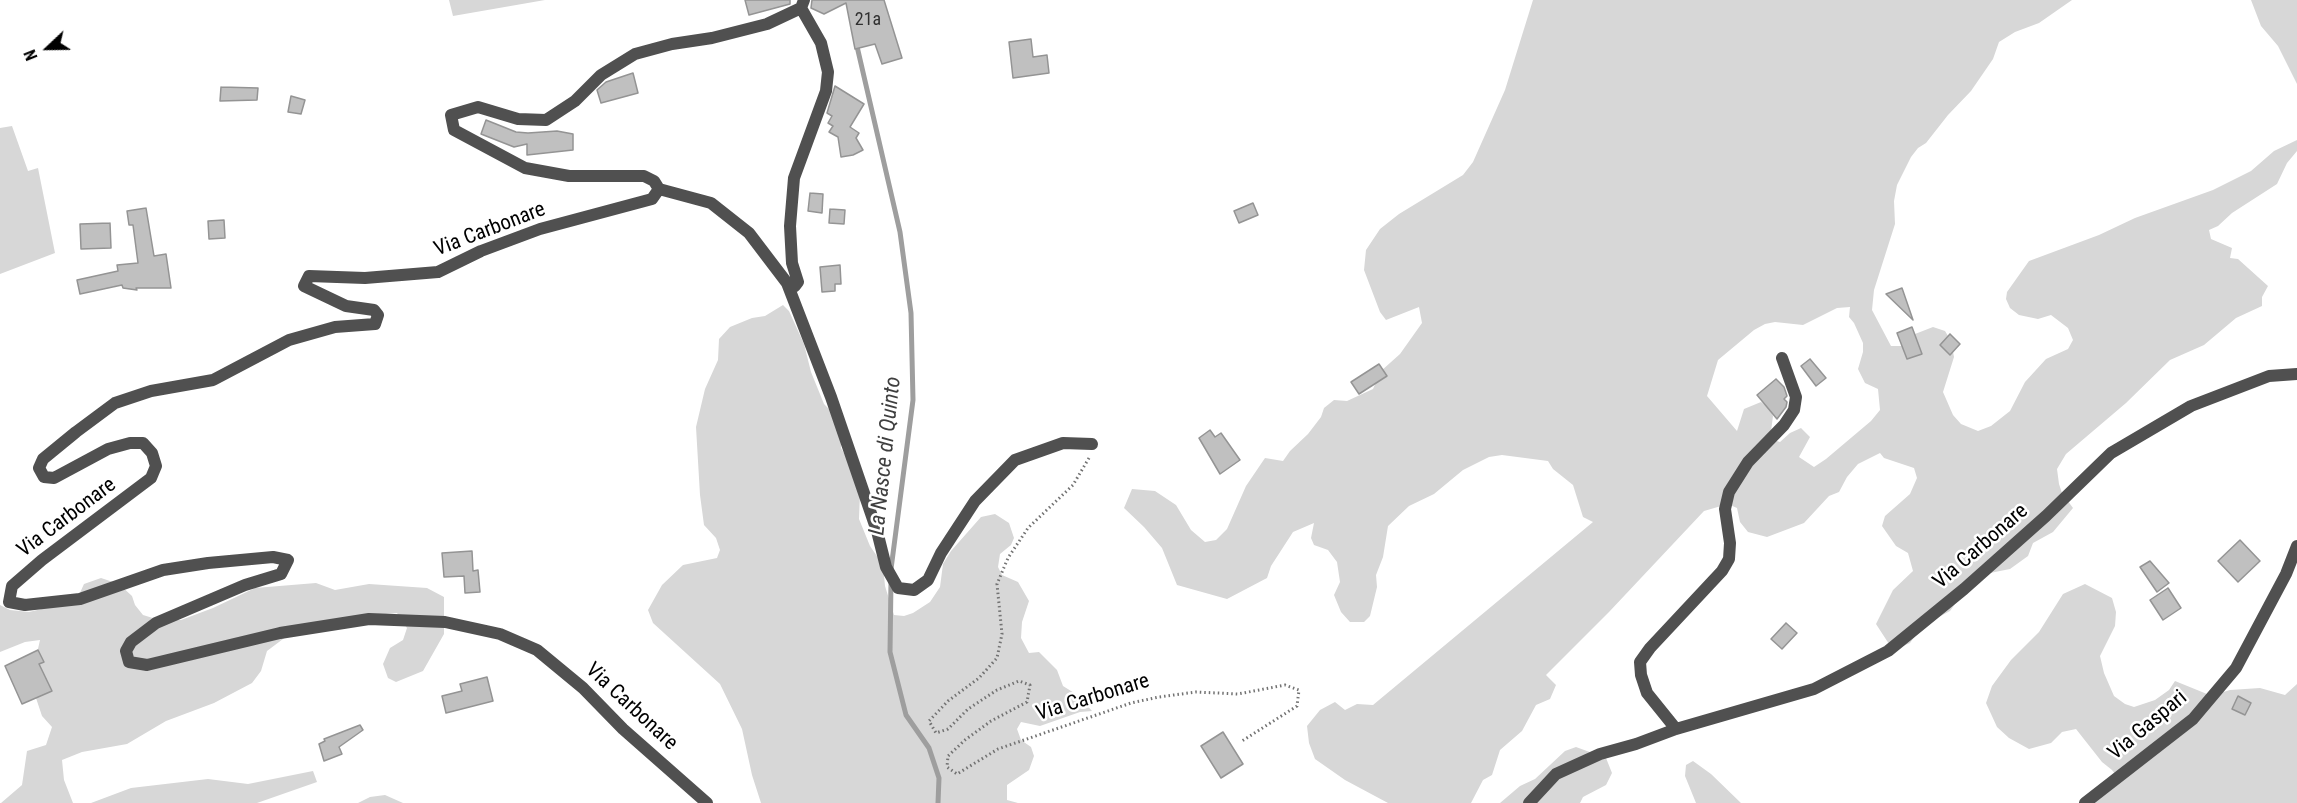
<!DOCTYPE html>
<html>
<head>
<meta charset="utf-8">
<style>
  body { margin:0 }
  #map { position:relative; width:2297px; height:803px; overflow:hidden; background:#fff; font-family:"Roboto Condensed",sans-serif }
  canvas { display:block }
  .north { position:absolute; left:18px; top:18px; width:60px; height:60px; -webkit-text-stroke:4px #fff; paint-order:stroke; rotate:248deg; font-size:16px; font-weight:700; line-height:24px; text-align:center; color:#000 }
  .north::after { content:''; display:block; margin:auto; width:21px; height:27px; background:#000; clip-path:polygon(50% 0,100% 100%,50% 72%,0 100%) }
</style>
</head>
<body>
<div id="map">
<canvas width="2297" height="803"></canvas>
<div class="north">N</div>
</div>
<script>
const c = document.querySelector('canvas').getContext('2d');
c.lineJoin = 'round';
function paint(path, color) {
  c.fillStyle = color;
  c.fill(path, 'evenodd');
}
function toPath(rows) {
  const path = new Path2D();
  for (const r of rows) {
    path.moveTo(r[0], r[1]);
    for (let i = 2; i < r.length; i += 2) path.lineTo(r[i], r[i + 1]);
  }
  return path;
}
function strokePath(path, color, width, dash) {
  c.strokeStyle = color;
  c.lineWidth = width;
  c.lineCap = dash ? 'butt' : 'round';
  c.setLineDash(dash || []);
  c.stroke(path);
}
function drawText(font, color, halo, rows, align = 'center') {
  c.font = font + ' "Roboto Condensed",sans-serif';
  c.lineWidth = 5;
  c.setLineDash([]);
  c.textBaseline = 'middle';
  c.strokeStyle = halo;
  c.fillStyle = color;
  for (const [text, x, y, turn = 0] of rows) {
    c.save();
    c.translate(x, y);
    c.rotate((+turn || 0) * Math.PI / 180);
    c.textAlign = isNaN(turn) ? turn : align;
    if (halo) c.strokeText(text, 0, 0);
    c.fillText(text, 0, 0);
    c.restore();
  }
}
const green = toPath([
  [449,0,545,0,453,16],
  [1533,0,2072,0,2039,23,2015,32,1999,42,1993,59,1971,91,1948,115,1926,143,1918,148,1911,157,1897,185,1894,201,1895,224,1874,290,1872,310,1891,346,1905,346,1915,334,1933,327,1945,331,1951,341,1954,357,1943,392,1953,415,1961,424,1978,431,1991,426,2010,411,2025,382,2046,359,2068,349,2073,340,2068,328,2051,315,2038,319,2019,315,2010,308,2006,299,2007,292,2029,261,2099,235,2135,218,2213,190,2251,171,2274,151,2297,140,2297,151,2287,163,2277,184,2232,213,2218,226,2209,230,2211,239,2232,248,2230,258,2238,259,2268,286,2262,297,2262,306,2236,318,2204,345,2170,360,2126,403,2066,454,2057,469,2059,484,2062,493,2073,508,2053,532,2033,543,2028,556,2010,569,1975,576,1950,611,1922,626,1910,643,1901,647,1889,644,1876,624,1893,590,1913,571,1908,553,1896,546,1882,526,1885,516,1910,494,1917,478,1914,468,1884,458,1880,453,1858,464,1847,477,1839,492,1829,496,1804,523,1767,537,1748,532,1740,522,1737,508,1728,504,1704,511,1609,612,1546,675,1556,685,1550,699,1536,705,1522,731,1500,750,1492,775,1483,780,1471,803,1388,803,1345,780,1315,759,1309,743,1307,726,1320,710,1335,702,1345,710,1357,704,1373,705,1593,522,1583,517,1573,485,1553,469,1548,461,1502,455,1489,457,1463,470,1434,494,1409,506,1388,526,1383,557,1376,575,1377,587,1370,616,1364,622,1350,622,1341,612,1334,595,1340,582,1337,562,1328,550,1314,545,1311,538,1314,523,1293,532,1271,566,1267,578,1227,599,1177,585,1162,548,1144,527,1124,508,1132,489,1155,491,1176,505,1191,530,1205,542,1216,540,1227,529,1246,486,1265,458,1283,461,1290,451,1308,434,1321,417,1324,408,1334,400,1347,401,1373,389,1381,371,1400,354,1422,323,1419,307,1386,320,1380,312,1364,270,1366,250,1380,229,1399,214,1463,175,1473,162,1505,90],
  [1850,307,1849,317,1854,323,1863,343,1863,352,1858,369,1865,383,1878,389,1880,410,1871,421,1826,459,1814,467,1799,457,1810,437,1801,428,1790,433,1780,442,1770,439,1773,416,1770,409,1761,402,1744,409,1737,431,1707,396,1718,360,1754,330,1765,324,1775,322,1803,325,1837,308],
  [2251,0,2297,0,2297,84,2278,46,2261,26],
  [12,126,28,171,38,168,55,253,0,274,0,128],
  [783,305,789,311,804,344,811,372,824,404,831,411,841,434,841,448,849,462,860,493,859,519,870,546,883,565,885,586,894,615,904,616,913,613,930,602,940,587,943,564,951,551,981,517,995,514,1009,523,1014,538,1011,545,1000,554,998,567,1002,575,1018,582,1029,601,1022,622,1021,638,1029,653,1039,652,1057,670,1063,686,1079,696,1092,711,1080,712,1040,726,1021,722,1017,729,1021,740,1031,747,1034,756,1029,770,1007,785,1007,800,1018,803,761,803,752,775,742,729,720,684,653,623,648,610,662,585,683,565,717,558,720,550,716,538,704,525,700,495,696,427,705,389,718,360,719,339,730,327,752,318,765,316],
  [101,578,119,584,132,596,135,605,143,615,156,619,181,620,213,608,255,588,316,583,335,590,369,584,427,588,444,597,444,634,423,671,396,682,388,678,383,664,390,648,403,640,407,628,397,613,374,615,287,636,267,651,261,671,252,683,214,703,166,721,127,744,82,752,62,760,64,780,73,803,1,803,22,785,27,751,46,745,52,727,42,716,34,692,33,671,40,640,25,642,0,652,0,605,10,610,29,612,50,607,79,595,84,584],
  [2085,584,2112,598,2116,612,2115,626,2100,656,2104,673,2114,696,2125,704,2134,707,2155,700,2169,690,2175,681,2207,694,2217,694,2230,690,2260,688,2285,695,2297,684,2297,803,2088,803,2119,779,2112,770,2102,762,2076,729,2062,732,2051,743,2029,749,2009,738,1997,727,1986,703,1992,686,2011,660,2039,632,2063,594],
  [1576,747,1606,758,1612,773,1606,785,1583,797,1580,803,1500,803,1520,786,1535,779,1565,751],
  [1693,761,1711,774,1741,803,1696,803,1685,776,1686,765],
  [313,771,317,782,257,803,91,803,131,788,208,779,248,784],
  [385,795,403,803,358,803,370,797]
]);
const stream = toPath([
  [856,42,900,232,911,313,913,400,891,569],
  [891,581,890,652,906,715,929,748,939,778,938,803]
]);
const building = toPath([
  [745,0,790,0,790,4,749,15,745,0],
  [812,0,884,0,902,58,882,64,875,44,855,49,846,3,824,14,811,8,812,0],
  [1031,39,1033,57,1047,55,1049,73,1013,78,1009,42,1031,39],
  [633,73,638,93,601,103,597,90,606,82,633,73],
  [835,86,864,104,850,127,859,133,856,138,863,150,853,155,841,157,838,137,829,132,833,126,828,123,832,116,827,113,835,86],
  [221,87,258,88,257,100,220,101,221,87],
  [291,96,305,100,301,114,288,112,291,96],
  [486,120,516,132,528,133,557,131,573,134,573,150,527,155,527,144,514,147,481,134,486,120],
  [810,193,823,194,822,213,808,211,810,193],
  [1253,203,1258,215,1239,223,1234,211,1253,203],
  [146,208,154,256,166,254,171,288,136,288,137,290,123,288,122,285,80,294,77,280,118,271,117,265,138,263,133,225,129,225,127,211,146,208],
  [830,209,845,210,844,224,829,223,830,209],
  [224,220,225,238,209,239,208,221,224,220],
  [110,223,111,248,81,249,80,224,110,223],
  [840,265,841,284,835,284,835,291,822,292,820,267,840,265],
  [1902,288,1913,320,1886,294,1902,288],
  [1912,327,1922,354,1907,359,1897,333,1912,327],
  [1950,334,1960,344,1950,355,1940,345,1950,334],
  [1810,359,1826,378,1816,386,1801,366,1810,359],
  [1379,364,1387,376,1359,394,1351,382,1379,364],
  [1776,379,1784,387,1787,396,1784,399,1787,402,1786,407,1777,419,1757,395,1776,379],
  [1210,430,1215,437,1221,433,1240,460,1220,474,1199,438,1210,430],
  [2240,540,2260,561,2238,582,2218,561,2240,540],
  [472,551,473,571,478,570,480,592,465,593,464,576,444,577,442,553,472,551],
  [2150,561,2169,583,2157,592,2140,567,2150,561],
  [2168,588,2181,608,2163,620,2150,600,2168,588],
  [1786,623,1797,633,1782,649,1771,639,1786,623],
  [38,650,44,662,39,664,52,691,22,704,5,666,38,650],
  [487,677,493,701,446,713,442,696,462,691,460,684,487,677],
  [2238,696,2251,703,2245,715,2232,709,2238,696],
  [360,725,363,730,339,747,342,754,324,761,319,744,325,741,324,739,360,725],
  [1223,732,1243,764,1221,778,1201,746,1223,732]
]);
const path = toPath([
  [1089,458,1073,485,1028,528,1008,558,997,584,1002,634,997,658,979,678,948,701,929,721,936,733,948,729,968,709,997,690,1019,681,1030,685,1027,702,991,721,965,740,948,756,947,767,957,774,998,749,1131,703,1159,697,1196,692,1238,694,1285,685,1299,690,1297,706,1242,741]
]);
const minor = toPath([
  [659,189,711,203,749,233,787,283,831,397,877,531,886,567,898,588,914,590,928,580,941,553,975,501,1015,460,1063,443,1092,444],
  [787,283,795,286,798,282,792,263,790,226,794,178,826,91,828,72,821,43,801,8,804,0],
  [1676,729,1647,693,1641,675,1640,662,1650,648,1722,571,1729,559,1730,543,1725,509,1729,492,1748,462,1784,425,1794,410,1796,397,1782,358],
  [707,803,623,729,583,688,537,650,500,634,445,622,369,619,280,633,147,665,129,662,126,651,131,642,156,623,245,585,281,574,288,560,273,557,208,563,163,570,80,599,25,605,9,602,12,586,42,560,151,478,156,466,152,453,143,443,130,443,108,449,54,478,44,477,39,468,43,459,76,432,115,403,151,391,213,380,289,340,335,327,375,324,378,315,374,310,346,306,304,286,309,276,365,278,438,272,481,251,540,229,652,199,659,189,654,181,644,176,569,176,525,168,454,130,451,115,478,107,518,119,546,120,575,101,601,75,635,54,672,44,712,38,767,24,801,8],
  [1529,803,1556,774,1600,754,1636,744,1676,729,1814,689,1888,651,1964,589,2046,516,2111,453,2191,406,2269,376,2297,374],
  [2085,803,2193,719,2236,668,2286,574,2297,546]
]);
const numberNames = [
  ["21a",868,20]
];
const streetNames = [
  ["Via Carbonare",490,230,-21],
  ["Via Carbonare",67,518,-37],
  ["Via Carbonare",1981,547,-41],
  ["Via Carbonare",1093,698,-17],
  ["Via Carbonare",631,707,43],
  ["Via Gaspari",2148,726,-40]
];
const waterNames = [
  ["La Nasce di Quinto",886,456,-84]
];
paint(green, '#d7d7d7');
strokePath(stream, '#9e9e9e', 5);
paint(building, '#c0c0c0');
strokePath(building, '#949494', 1.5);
strokePath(path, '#727272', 3, [1.5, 3]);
strokePath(minor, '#505050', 12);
drawText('18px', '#303030', null, numberNames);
drawText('21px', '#000', '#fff', streetNames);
drawText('italic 22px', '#3f3f3f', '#fff', waterNames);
</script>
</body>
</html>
